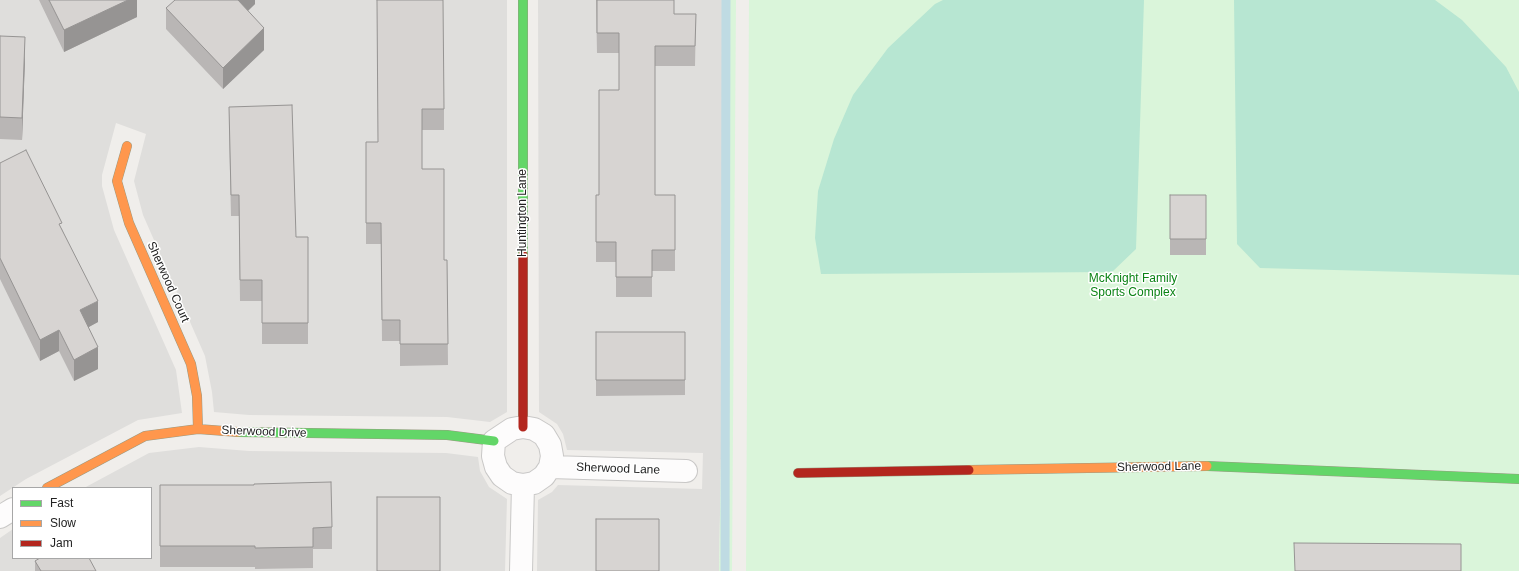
<!DOCTYPE html>
<html>
<head>
<meta charset="utf-8">
<style>
  body { margin:0 }
  #map { position:relative; width:1519px; height:571px; overflow:hidden; background:#f0eeeb; font-family:Arial,sans-serif }
  canvas { display:block }
  .legend { position:absolute; left:12px; top:487px; width:140px; height:72px; box-sizing:border-box; background:#fff; border:1px solid #a7a7a7; margin:0; padding:5px 7px; list-style:none; font-size:12px; color:#222 }
  .legend li { display:flex; align-items:center; gap:8px; height:20px }
  .legend b { width:20px; border:1px solid #a7a7a7 }
</style>
</head>
<body>
<div id="map">
<canvas width="1519" height="571"></canvas>
<ul class="legend">
<li><b style="height:5px;background:#63d668"></b>Fast</li>
<li><b style="height:5px;background:#ff974d"></b>Slow</li>
<li><b style="height:5px;background:#b3261e"></b>Jam</li>
</ul>
</div>
<script>
const c = document.querySelector('canvas').getContext('2d');
c.lineJoin = 'round';
function paint(path, color) {
  c.fillStyle = color;
  c.fill(path, 'evenodd');
}
function toPath(rows) {
  const path = new Path2D();
  for (const r of rows) {
    path.moveTo(r[0], r[1]);
    for (let i = 2; i < r.length; i += 2) path.lineTo(r[i], r[i + 1]);
  }
  return path;
}
function strokePath(path, color, width, dash) {
  c.strokeStyle = color;
  c.lineWidth = width;
  c.lineCap = dash ? 'butt' : 'round';
  c.setLineDash(dash || []);
  c.stroke(path);
}
function drawText(font, color, halo, rows, align = 'center') {
  c.font = font + ' Arial,sans-serif';
  c.lineWidth = 3;
  c.setLineDash([]);
  c.textBaseline = 'middle';
  c.strokeStyle = halo;
  c.fillStyle = color;
  for (const [text, x, y, turn = 0] of rows) {
    c.save();
    c.translate(x, y);
    c.rotate((+turn || 0) * Math.PI / 180);
    c.textAlign = isNaN(turn) ? turn : align;
    if (halo) c.strokeText(text, 0, 0);
    c.fillText(text, 0, 0);
    c.restore();
  }
}
const residential = toPath([
  [0,0,507,0,507,412,490,422,447,417,249,415,214,412,212,392,205,356,143,215,134,181,146,134,116,123,102,175,102,186,114,230,176,370,182,413,138,420,26,479,0,496],
  [538,0,729,0,719,571,537,571,538,500,552,492,558,485,702,489,703,453,567,450,563,434,557,424,539,412],
  [199,447,249,451,446,453,478,457,480,471,489,487,507,499,505,571,0,571,0,538,13,529,13,558,151,558,151,488,84,488,149,453]
]);
const park = toPath([
  [729,0,736,0,732,571,719,571],
  [749,0,1519,0,1519,571,746,571]
]);
const pitch = toPath([
  [943,0,1144,0,1136,249,1112,272,821,274,815,238,818,191,834,139,853,95,888,48,935,4],
  [1234,0,1435,0,1462,20,1506,67,1519,92,1519,275,1260,268,1237,244]
]);
const stream = toPath([
  [725,571,726,0]
]);
const street = toPath([
  [523,427,534,429,544,435,550,445,552,456,550,467,544,476,534,483,523,485,512,483,502,476,496,467,493,456,494,441,512,429,523,427],
  [550,467,686,471],
  [0,517,13,509],
  [521,571,523,485]
]);
const fast = toPath([
  [523,0,523,255],
  [238,432,447,435,494,441],
  [1207,466,1519,479]
]);
const slow = toPath([
  [127,146,117,181,129,223,191,364,197,396,198,429],
  [969,470,1207,466],
  [47,488,145,436,198,429,238,432]
]);
const jam = toPath([
  [523,255,523,427],
  [798,473,969,470]
]);
const wall = toPath([
  [39,0,137,0,137,17,64,52],
  [255,0,255,4,248,11,264,50,223,89,166,29,166,8],
  [377,0,444,109,444,130,422,130,422,169,444,260,447,260,448,365,400,366,400,341,382,341,381,244,366,244,366,142,378,142],
  [596,0,674,14,696,14,695,66,655,66,655,195,675,195,675,271,652,271,652,297,616,297,616,262,596,262,596,195,599,195,619,90,619,53,597,53],
  [0,36,25,59,22,140,0,139],
  [229,107,296,237,308,237,308,344,262,344,262,301,240,301,239,216,231,216,229,128],
  [0,163,62,229,98,322,88,327,98,369,74,381,59,351,40,361,0,279],
  [1170,195,1206,195,1206,255,1170,255],
  [596,332,685,332,685,395,596,396],
  [160,485,332,527,332,549,313,549,313,568,255,569,255,567,160,567],
  [35,561,96,571,35,571]
]);
const shadedWall = toPath([
  [128,0,137,0,137,17,64,52,64,30],
  [237,0,255,0,255,4,237,21],
  [264,28,264,50,223,89,223,68],
  [25,37,25,59,22,140,22,118],
  [98,301,98,322,80,332,80,310],
  [59,330,59,351,40,361,40,340],
  [98,347,98,369,74,381,74,360]
]);
const building = toPath([
  [49,0,128,0,64,30,49,0],
  [175,0,238,0,264,28,223,68,166,8,175,0],
  [377,0,443,0,444,109,422,109,422,169,444,169,444,260,447,260,448,344,400,344,400,320,382,320,381,223,366,223,366,142,378,142,377,0],
  [597,0,674,0,674,14,696,14,695,46,655,46,655,195,675,195,675,250,652,250,652,277,616,277,616,242,596,242,596,195,599,195,599,90,619,90,619,33,597,33,597,0],
  [0,36,25,37,22,118,0,117,0,36],
  [292,105,296,237,308,237,308,323,262,323,262,280,240,280,239,195,231,195,229,107,292,105],
  [26,150,62,223,59,224,98,301,80,310,98,347,74,360,59,330,40,340,0,258,0,163,26,150],
  [1170,195,1206,195,1206,239,1170,239,1170,195],
  [596,332,685,332,685,380,596,380,596,332],
  [331,482,332,527,313,528,313,547,255,548,255,546,160,546,160,485,254,485,254,484,331,482],
  [377,497,440,497,440,571,377,571,377,497],
  [596,519,659,519,659,571,596,571,596,519],
  [1294,543,1461,544,1461,571,1295,571,1294,543],
  [40,558,89,558,96,571,41,571,35,561,40,558]
]);
const streetNames = [
  ["Huntington Lane",523,213,-90],
  ["Sherwood Court",168,282,66],
  ["Sherwood Drive",264,432,2],
  ["Sherwood Lane",1159,467,-1],
  ["Sherwood Lane",618,469,2]
];
const parkNames = [
  ["McKnight Family",1133,279],
  ["Sports Complex",1133,293]
];
paint(residential, '#dfdedc');
paint(park, '#daf5da');
paint(pitch, '#b7e6d2');
strokePath(stream, '#bfdbe3', 9);
strokePath(street, '#c9c8c7', 24);
strokePath(fast, '#999a82', 10);
strokePath(slow, '#999a82', 10);
strokePath(jam, '#999a82', 10);
strokePath(street, '#fdfcfc', 22);
strokePath(fast, '#63d668', 9);
strokePath(slow, '#ff974d', 9);
strokePath(jam, '#b3261e', 9);
paint(wall, '#b9b6b5');
paint(shadedWall, '#969493');
paint(building, '#d7d4d2');
strokePath(building, '#969493', 1);
drawText('12px', '#222', '#fff', streetNames);
drawText('12px', '#0c8416', '#fff', parkNames);
</script>
</body>
</html>
